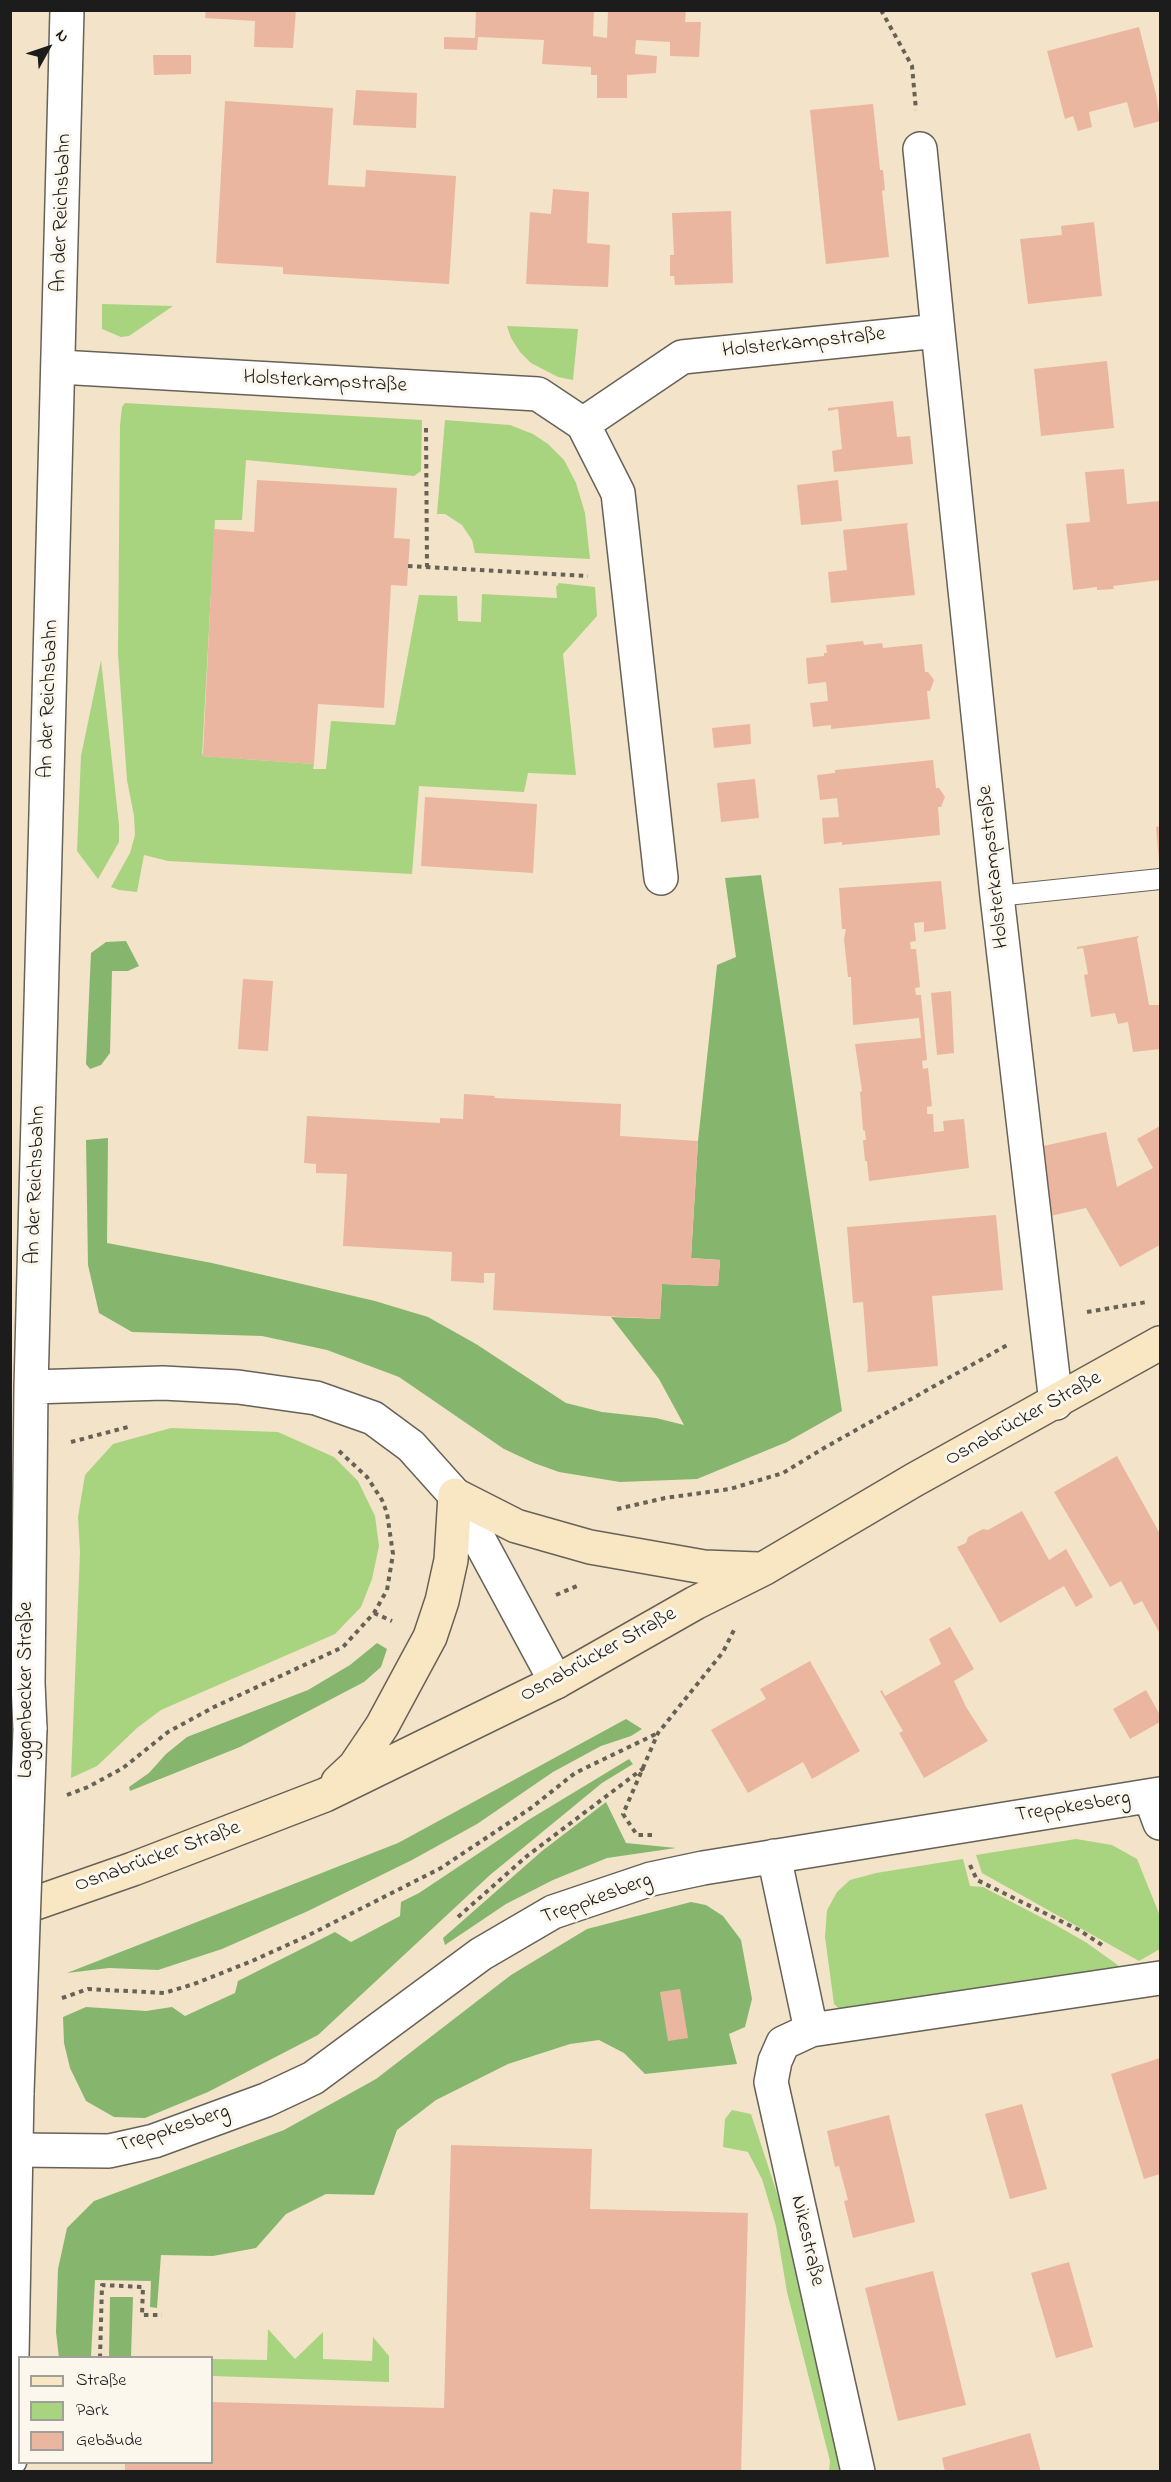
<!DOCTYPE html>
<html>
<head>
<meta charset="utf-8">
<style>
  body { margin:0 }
  #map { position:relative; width:1171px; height:2482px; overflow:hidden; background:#f3e3c8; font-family:"Indie Flower",sans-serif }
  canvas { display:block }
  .frame { position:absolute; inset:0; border:12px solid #1c1c1c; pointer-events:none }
  .legend { position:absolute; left:18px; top:2356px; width:195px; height:108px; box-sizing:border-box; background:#fbf7ec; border:2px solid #a29f99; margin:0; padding:8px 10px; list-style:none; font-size:18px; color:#1c1c1c }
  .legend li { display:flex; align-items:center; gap:12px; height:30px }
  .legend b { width:30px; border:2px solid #a29f99 }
  .north { position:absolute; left:18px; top:18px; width:60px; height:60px; -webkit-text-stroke:4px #fbf7ec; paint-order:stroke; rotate:50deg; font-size:16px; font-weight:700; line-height:24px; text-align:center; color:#1c1c1c }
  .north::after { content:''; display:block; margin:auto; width:21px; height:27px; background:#1c1c1c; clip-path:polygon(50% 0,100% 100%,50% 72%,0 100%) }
</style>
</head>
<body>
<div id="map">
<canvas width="1171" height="2482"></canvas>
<div class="frame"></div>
<ul class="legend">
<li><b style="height:8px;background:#f9e7c3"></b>Straße</li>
<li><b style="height:16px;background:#a8d480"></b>Park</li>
<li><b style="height:16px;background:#ebb6a0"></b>Gebäude</li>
</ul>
<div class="north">N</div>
</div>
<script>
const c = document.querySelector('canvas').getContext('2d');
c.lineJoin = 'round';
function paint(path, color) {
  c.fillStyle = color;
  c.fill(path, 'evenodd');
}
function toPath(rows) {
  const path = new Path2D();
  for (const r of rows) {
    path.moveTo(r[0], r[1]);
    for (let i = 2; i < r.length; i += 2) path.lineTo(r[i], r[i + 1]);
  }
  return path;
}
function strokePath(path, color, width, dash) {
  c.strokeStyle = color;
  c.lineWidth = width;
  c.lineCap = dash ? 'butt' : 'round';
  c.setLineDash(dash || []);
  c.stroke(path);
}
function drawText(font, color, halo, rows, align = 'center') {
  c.font = font + ' "Indie Flower",sans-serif';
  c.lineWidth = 6;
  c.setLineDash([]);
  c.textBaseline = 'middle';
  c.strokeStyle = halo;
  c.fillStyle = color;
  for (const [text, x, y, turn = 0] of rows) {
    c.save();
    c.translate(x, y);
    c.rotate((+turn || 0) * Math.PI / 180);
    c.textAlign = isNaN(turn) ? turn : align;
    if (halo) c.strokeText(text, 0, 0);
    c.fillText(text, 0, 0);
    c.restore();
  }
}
const green = toPath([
  [102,304,173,306,129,336,121,337,102,329],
  [507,326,578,329,573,380,558,377,531,363,520,352,511,338],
  [125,403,422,420,421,471,414,476,246,460,242,520,215,520,202,756,314,764,313,769,326,769,331,721,395,725,419,595,457,596,458,621,481,622,482,594,557,598,556,587,559,583,595,587,597,616,563,654,576,775,528,773,524,792,419,786,412,874,168,861,144,855,137,892,119,890,111,887,130,853,135,835,134,816,127,780,118,654,120,425,122,407],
  [445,420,510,425,533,434,548,444,564,460,576,483,585,513,590,559,475,553,472,540,462,525,445,514,437,514],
  [101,660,119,825,119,842,98,879,77,851,81,756],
  [171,1428,278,1432,334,1457,358,1481,375,1516,379,1546,372,1579,361,1607,335,1634,161,1710,137,1728,97,1766,71,1778,80,1552,78,1517,85,1475,113,1444],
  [1076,1839,1112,1845,1137,1859,1160,1916,1160,1949,1139,1961,982,1873,976,1855],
  [963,1859,970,1886,983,1887,1054,1924,1087,1943,1126,1971,845,2014,834,2004,825,1937,827,1910,837,1892,850,1880,876,1873],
  [732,2110,751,2114,794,2245,842,2471,829,2471,830,2461,787,2292,776,2226,762,2179,748,2152,723,2147,725,2119],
  [268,2329,295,2359,323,2332,323,2359,372,2361,373,2337,389,2356,389,2382,212,2376,212,2359,267,2360]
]);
const forest = toPath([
  [761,875,842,1411,787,1442,697,1479,620,1482,559,1472,534,1463,504,1449,399,1377,327,1350,262,1336,132,1332,99,1313,88,1265,86,1140,108,1138,107,1243,212,1263,375,1301,428,1317,476,1344,566,1403,602,1412,656,1418,684,1425,659,1379,611,1317,660,1319,662,1284,718,1286,720,1260,691,1258,698,1141,717,965,736,957,725,878],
  [126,941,139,966,128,971,112,971,110,1053,101,1065,90,1069,86,1064,91,953,106,942],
  [377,1643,387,1649,381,1667,364,1682,240,1747,130,1791,129,1787,149,1773,166,1754,187,1737,308,1690,350,1665],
  [626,1719,642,1729,631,1736,601,1746,553,1772,477,1824,412,1860,308,1911,222,1949,158,1970,109,1968,67,1973,398,1843],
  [629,1759,633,1764,602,1783,490,1875,318,2035,208,2092,145,2118,114,2117,86,2101,70,2068,64,2043,63,2017,86,2007,146,2011,172,2007,185,2016,235,1993,238,1981,335,1932,351,1942,400,1916,401,1902,419,1893,530,1819],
  [606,1802,626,1843,676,1848,607,1858,553,1880,506,1904,445,1945,443,1938,542,1851],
  [691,1902,706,1905,723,1916,741,1940,752,1999,745,2027,729,2034,737,2064,645,2074,624,2053,599,2040,570,2044,508,2064,436,2100,397,2130,374,2195,326,2194,286,2214,256,2248,213,2256,161,2255,157,2308,150,2307,151,2281,95,2280,91,2357,59,2358,56,2332,58,2269,67,2228,94,2201,284,2130,376,2079,511,1975,587,1929],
  [110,2297,133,2297,131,2357,109,2357]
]);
const building = toPath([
  [206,10,296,10,293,48,254,47,255,21,205,18],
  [476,10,594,10,593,36,607,38,608,10,686,10,685,22,701,22,699,57,670,56,670,42,636,40,635,54,657,56,656,73,627,75,627,98,597,98,597,75,591,75,591,67,542,64,544,40,478,37,477,50,444,49,444,37,475,38],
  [1139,27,1156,94,1160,121,1134,128,1127,102,1089,112,1092,127,1078,131,1073,116,1065,119,1047,51],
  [153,55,191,55,191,74,154,75],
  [356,90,417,93,416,128,353,125],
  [225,101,333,108,328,185,365,187,366,170,456,176,449,284,283,274,283,267,216,263],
  [873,104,880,170,883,170,885,190,882,191,889,257,826,264,810,110],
  [553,189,589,192,587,243,610,245,608,287,526,284,530,212,551,214],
  [731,211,733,283,675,285,674,276,670,276,670,255,674,255,672,213],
  [1094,222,1102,296,1028,304,1020,239,1062,235,1061,226],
  [1107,361,1114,428,1041,436,1034,369],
  [893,401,897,437,910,436,913,464,834,472,832,451,842,449,838,409,828,411,828,408],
  [1124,469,1127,504,1160,501,1160,580,1113,586,1114,589,1097,590,1097,587,1073,590,1066,524,1090,522,1085,472],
  [257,480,397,488,394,538,410,539,407,586,391,585,384,708,318,704,314,764,201,756,203,753,214,529,254,532],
  [838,480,842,521,801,525,797,485],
  [908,523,907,526,915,595,831,603,828,572,847,570,843,530],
  [863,641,864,645,882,643,883,648,922,644,925,672,928,672,934,680,930,691,927,691,930,719,831,729,831,725,813,727,810,703,828,701,826,682,808,684,806,658,824,656,824,653,827,653,826,645],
  [750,724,751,744,714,748,712,728],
  [933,760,936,788,939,788,945,797,941,807,938,807,940,835,842,845,842,842,824,844,822,818,839,817,837,798,820,800,817,775,835,773,835,770],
  [755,779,759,818,721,822,717,783],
  [425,797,537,804,533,873,421,866],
  [1160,826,1160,860,1159,860,1156,827],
  [941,881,946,929,924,932,924,922,914,923,916,941,910,942,911,949,916,949,920,987,915,988,916,995,921,995,927,1060,922,1061,923,1069,928,1068,932,1106,927,1107,927,1114,933,1114,934,1132,944,1131,943,1121,964,1119,969,1168,869,1181,867,1161,865,1161,863,1140,866,1140,865,1131,863,1130,860,1092,862,1091,855,1044,921,1038,919,1018,853,1025,851,977,848,977,844,939,846,929,842,929,839,888],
  [1139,936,1137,939,1149,1005,1160,1005,1160,1049,1133,1052,1128,1022,1118,1024,1115,1013,1091,1017,1084,975,1088,974,1083,948,1077,949,1077,947],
  [243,979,273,981,268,1051,238,1049],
  [951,991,954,1053,937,1055,931,993],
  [464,1094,495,1096,494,1098,621,1104,620,1136,698,1141,691,1258,720,1260,718,1286,662,1284,660,1319,493,1310,495,1273,484,1273,484,1283,451,1281,452,1252,343,1246,347,1174,316,1173,316,1164,304,1163,307,1116,440,1123,440,1118,463,1119],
  [1160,1126,1160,1245,1120,1267,1086,1208,1050,1216,1035,1148,1106,1132,1117,1187,1153,1168,1137,1139],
  [996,1215,1003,1290,932,1296,938,1366,867,1372,868,1369,863,1302,853,1303,847,1227],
  [1117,1456,1160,1534,1160,1634,1142,1601,1134,1605,1121,1581,1110,1587,1054,1492],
  [1022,1511,1049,1560,1066,1549,1093,1597,1076,1607,1064,1586,1000,1623,957,1547,966,1543,968,1537,983,1529,988,1530],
  [950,1627,974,1669,954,1681,966,1707,988,1741,924,1778,899,1733,903,1731,880,1691,882,1690,885,1696,941,1664,929,1639],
  [810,1661,860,1751,812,1779,803,1762,748,1793,711,1730,766,1699,760,1689],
  [1146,1690,1160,1715,1160,1722,1130,1739,1113,1709],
  [680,1989,688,2038,668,2041,660,1992],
  [1160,2058,1160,2174,1144,2179,1111,2074],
  [1022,2104,1047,2189,1010,2199,985,2114],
  [889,2115,915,2222,853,2238,844,2201,848,2200,839,2166,835,2167,827,2131],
  [451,2145,592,2149,590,2209,748,2213,741,2472,125,2472,125,2462,212,2462,212,2402,444,2408],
  [1069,2262,1093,2347,1056,2358,1031,2273],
  [933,2271,966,2405,898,2421,865,2288],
  [1030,2433,1041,2472,945,2472,942,2458]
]);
const path = toPath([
  [881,10,912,66,916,110],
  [426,428,427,567],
  [408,566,588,576],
  [1087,1312,1147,1302],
  [71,1442,128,1427],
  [617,1509,665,1498,730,1489,783,1473,824,1448,1009,1344],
  [556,1595,577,1586],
  [374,1613,392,1621],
  [67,1795,88,1787,123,1768,168,1732,214,1707,343,1647,374,1613,387,1590,393,1554,387,1513,382,1500,367,1477,339,1451],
  [652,1835,637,1835,623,1814,658,1733,723,1652,734,1630],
  [970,1865,977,1880,1079,1930,1102,1945],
  [458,1917,527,1856,645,1767],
  [62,1998,88,1989,164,1993,194,1984,252,1961,305,1937,441,1868,531,1808,575,1773,658,1733],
  [100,2358,102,2285,143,2287,142,2315,162,2315]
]);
const service = toPath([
  [997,896,1160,879]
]);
const minor = toPath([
  [920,149,938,331],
  [59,367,538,394,583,424,618,493,661,878],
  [583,424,682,357,938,331,997,896,1056,1403],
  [1150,1796,1160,1823],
  [774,1856,811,2030],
  [17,2150,109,2151,154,2141,266,2100,313,2078,481,1954,553,1912,651,1879,703,1868,1160,1794],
  [858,2472,771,2082,775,2061,783,2043,811,2030,1160,1978]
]);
const tertiary = toPath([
  [31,1387,163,1383,238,1387,316,1398,373,1418,411,1446,455,1495,556,1682],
  [30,1729,28,1683,31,1387,67,10],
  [10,2460,17,2092]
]);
const secondary = toPath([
  [338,1782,355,1766,382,1726,430,1637,442,1601,451,1560,455,1495,516,1526,590,1547,704,1567,758,1569],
  [10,1912,133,1869,325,1795,556,1682,695,1603,763,1569,914,1480,1160,1343]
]);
const tertiaryBridge = toPath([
  [17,2092,30,1729]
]);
const streetNames = [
  ["An der Reichsbahn",63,213,-88],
  ["Holsterkampstraße",804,344,-6],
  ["Holsterkampstraße",325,383,3],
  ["An der Reichsbahn",50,699,-88],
  ["Holsterkampstraße",995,867,-96],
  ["An der Reichsbahn",37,1185,-88],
  ["Osnabrücker Straße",1024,1420,-29],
  ["Osnabrücker Straße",599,1656,-29],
  ["Laggenbecker Straße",28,1690,-90],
  ["Treppkesberg",1073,1808,-9],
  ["Osnabrücker Straße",158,1858,-20],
  ["Treppkesberg",597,1900,-20],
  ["Treppkesberg",174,2130,-18],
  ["Nikestraße",806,2241,77]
];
paint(green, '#a8d480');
paint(forest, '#86b66e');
paint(building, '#ebb6a0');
strokePath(service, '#676258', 22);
strokePath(minor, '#676258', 36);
strokePath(tertiary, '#676258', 36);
strokePath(secondary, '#676258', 36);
strokePath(path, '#676258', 4, [4.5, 4.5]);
strokePath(service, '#fff', 20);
strokePath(minor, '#fff', 33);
strokePath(tertiary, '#fff', 33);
strokePath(secondary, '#f9e7c3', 33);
strokePath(tertiaryBridge, '#676258', 36, []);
strokePath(tertiaryBridge, '#fff', 33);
drawText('21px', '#1c1c1c', '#fbf7ec', streetNames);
</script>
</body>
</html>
